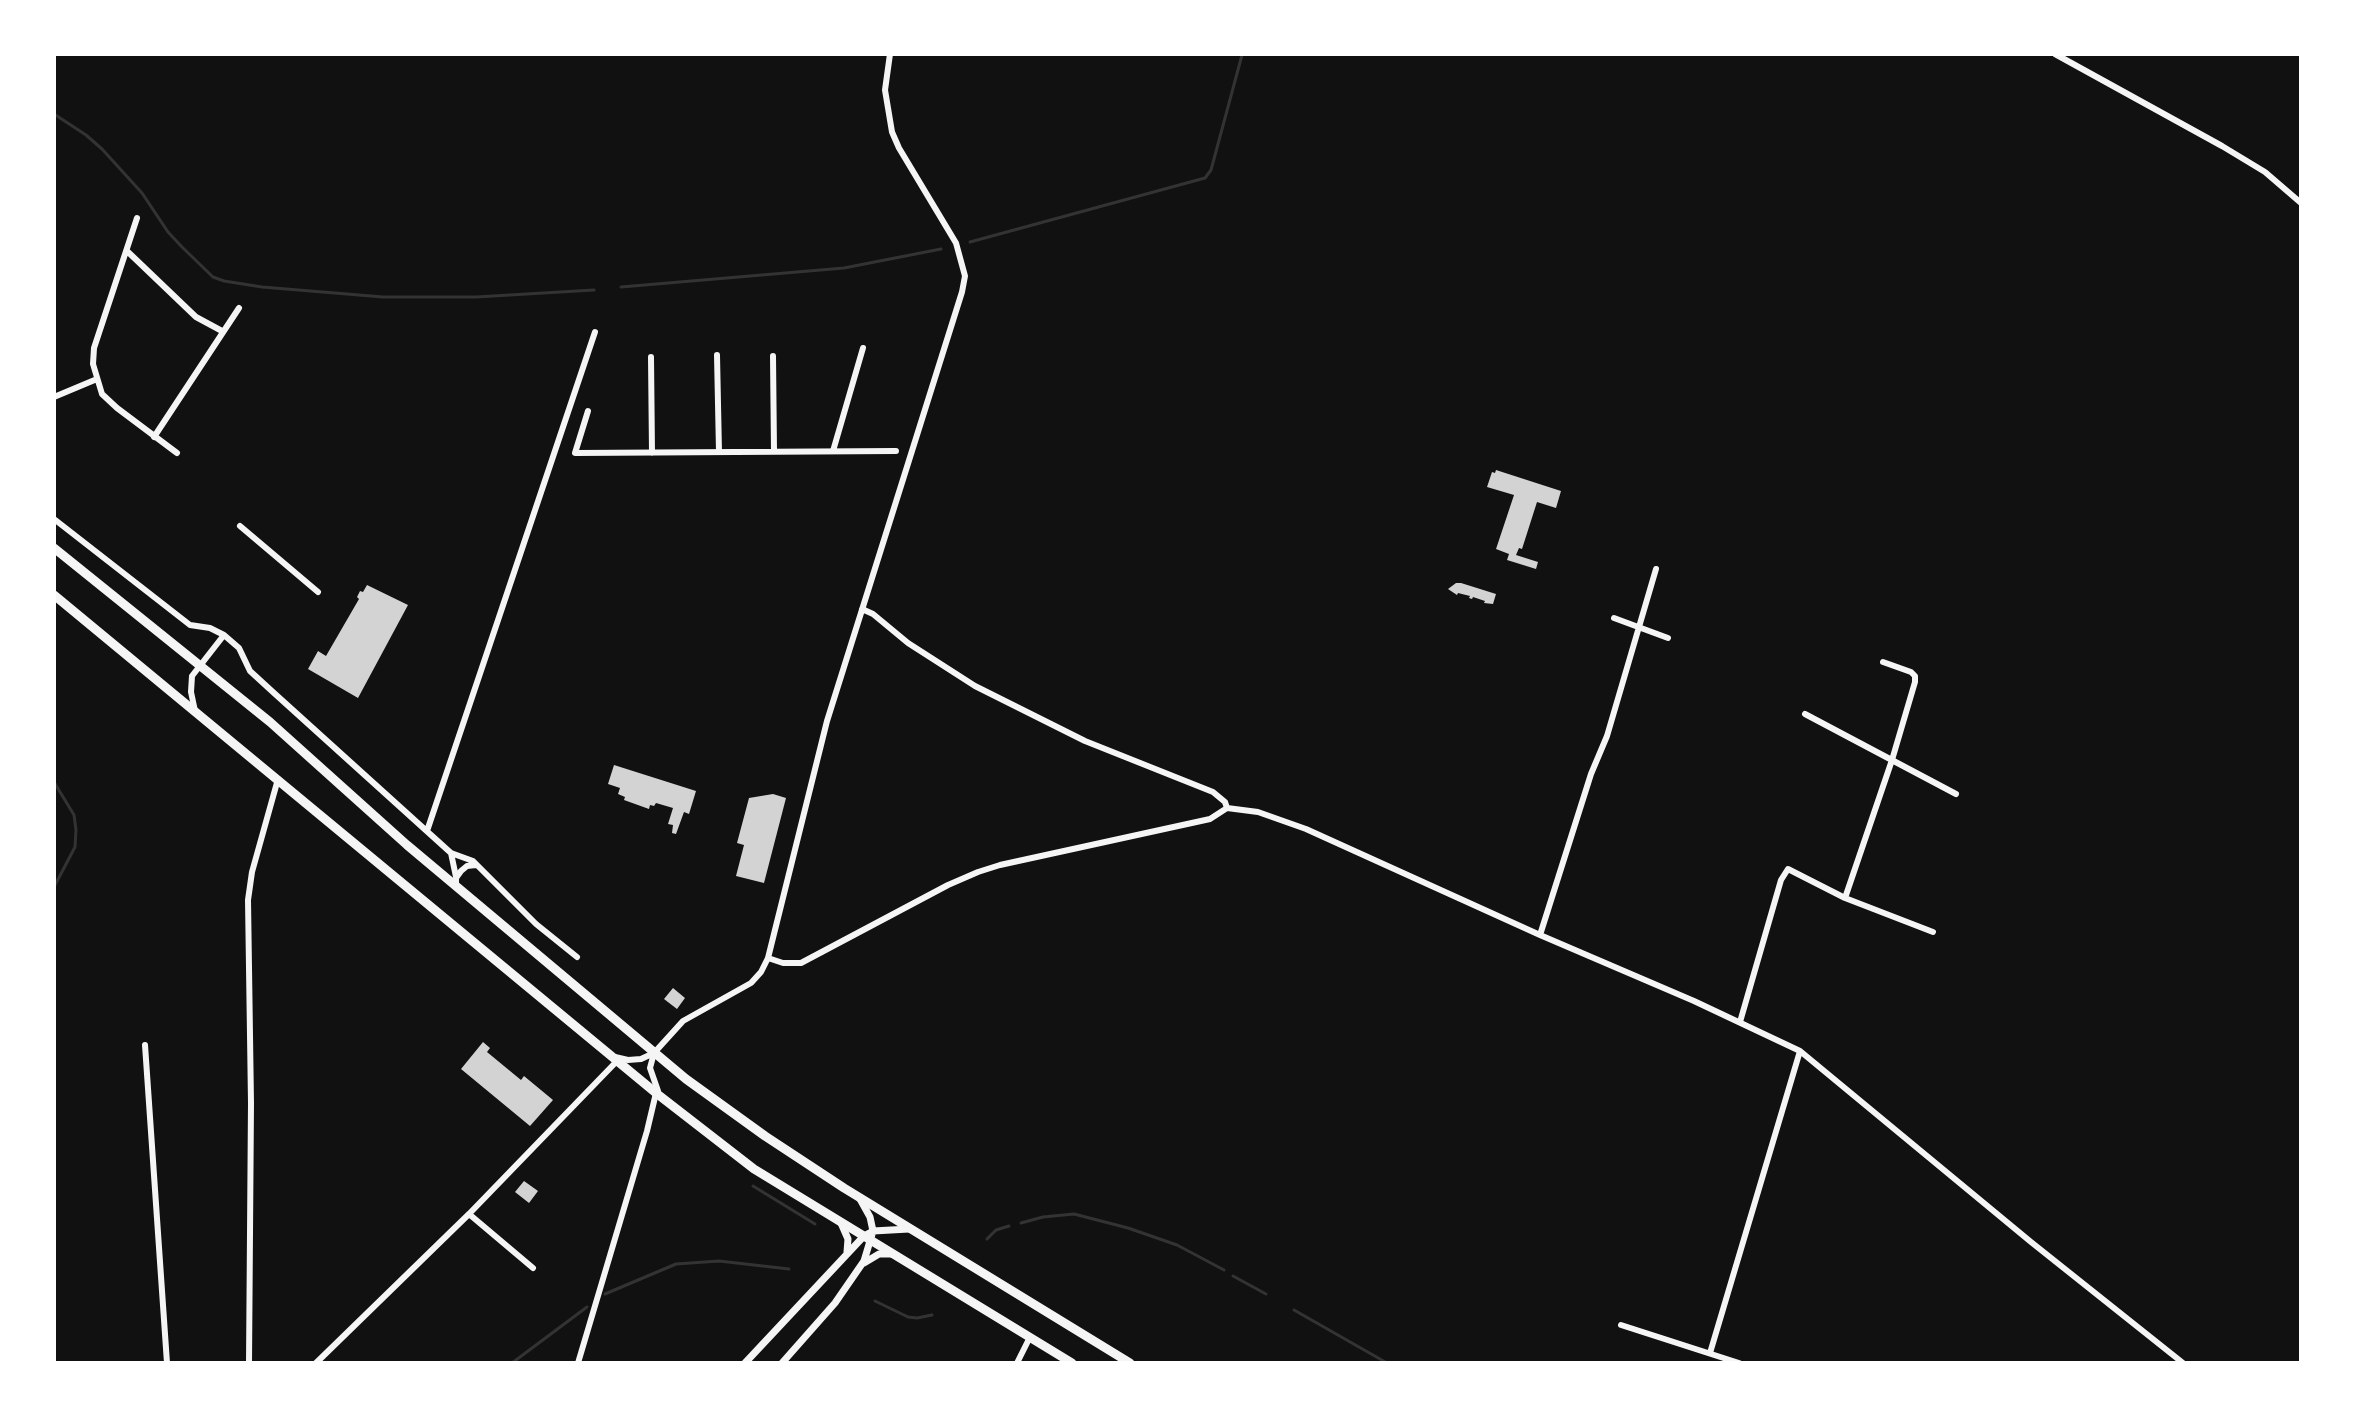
<!DOCTYPE html>
<html>
<head>
<meta charset="utf-8">
<style>
  body { margin:0 }
  #map { position:relative; width:2355px; height:1417px; overflow:hidden; background:#111; font-family:Inter,sans-serif }
  canvas { display:block }
  .frame { position:absolute; inset:0; border:56px solid #fff; pointer-events:none }
</style>
</head>
<body>
<div id="map">
<canvas width="2355" height="1417"></canvas>
<div class="frame"></div>
</div>
<script>
const c = document.querySelector('canvas').getContext('2d');
c.lineJoin = 'round';
function toPath(rows) {
  const path = new Path2D();
  for (const r of rows) {
    path.moveTo(r[0], r[1]);
    for (let i = 2; i < r.length; i += 2) path.lineTo(r[i], r[i + 1]);
  }
  return path;
}
function strokePath(path, color, width, dash) {
  c.strokeStyle = color;
  c.lineWidth = width;
  c.lineCap = dash ? 'butt' : 'round';
  c.setLineDash(dash || []);
  c.stroke(path);
}
function paint(path, color) {
  c.fillStyle = color;
  c.fill(path, 'evenodd');
}
const stream = toPath([
  [54,114,86,135,102,149,142,193,168,232,182,247,213,277,224,281,262,287,383,297,476,297,594,290],
  [970,242,1205,178,1211,170,1242,55],
  [621,287,844,268,941,249],
  [54,782,74,815,76,830,75,847,54,887],
  [753,1186,815,1224],
  [1021,1223,1043,1217,1074,1214,1128,1228,1177,1245,1224,1270],
  [987,1239,996,1230,1009,1226],
  [1233,1276,1266,1294],
  [605,1294,676,1264,719,1261,789,1269],
  [875,1301,908,1317,917,1318,932,1315],
  [1294,1310,1387,1363],
  [512,1363,587,1307]
]);
const building = toPath([
  [1496,470,1561,491,1556,508,1537,502,1522,549,1519,548,1516,555,1538,562,1536,569,1507,560,1509,554,1496,549,1514,495,1487,487,1492,472,1495,473],
  [1456,583,1461,583,1496,594,1493,604,1484,603,1485,601,1473,597,1472,599,1469,598,1470,596,1458,593,1457,595,1448,589],
  [367,585,408,605,358,698,308,669,318,651,326,656,359,599,357,597,360,591,363,592],
  [614,765,696,791,689,814,684,812,676,834,672,833,673,825,668,824,673,808,656,803,654,806,650,805,649,809,624,800,625,797,618,794,620,788,608,784],
  [773,794,786,798,764,883,736,876,744,845,737,843,749,798],
  [673,988,685,998,677,1009,664,999],
  [483,1042,490,1048,487,1052,521,1080,524,1076,553,1100,530,1126,461,1069],
  [524,1181,538,1191,529,1203,515,1192]
]);
const minor = toPath([
  [2055,54,2222,146,2265,172,2301,203],
  [137,218,94,348,93,364,102,394,117,408,177,453],
  [127,251,196,317,222,331],
  [717,355,719,452],
  [773,356,774,451],
  [651,357,652,453],
  [54,397,97,379],
  [588,411,575,453,896,451],
  [154,437,239,308],
  [833,451,863,348],
  [54,519,190,625,210,628,224,635,239,648,250,671,274,693,451,853,473,861,536,924,577,957],
  [240,526,318,592],
  [862,609,873,614,908,643,975,686,1085,741,1213,792,1225,802,1227,808],
  [1614,618,1668,638],
  [195,711,191,692,192,676,224,635],
  [1805,714,1956,794],
  [1227,808,1258,812,1306,829,1540,935,1694,1001,1800,1051,2031,1242,2183,1363],
  [427,831,595,332],
  [451,853,456,877],
  [456,886,456,878,461,871,467,866,476,865],
  [1845,898,1892,760,1915,682,1915,676,1911,672,1883,662],
  [1540,935,1591,774,1607,736,1656,569],
  [768,958,783,963,801,963,948,885,978,872,1000,865,1210,819,1227,808],
  [1740,1022,1781,880,1788,869,1845,898,1933,932],
  [145,1045,167,1363],
  [654,1053,650,1068,658,1091],
  [615,1057,628,1060,641,1059,654,1053,683,1021,751,983,761,972,768,958,827,721,962,292,965,276,956,243,899,148,892,132,885,90,890,54],
  [469,1214,533,1268],
  [1621,1325,1739,1363],
  [1710,1353,1800,1051],
  [249,1363,251,1103,248,900,252,872,278,779],
  [316,1363,469,1214,617,1061],
  [578,1363,647,1131,656,1093],
  [1017,1363,1030,1337]
]);
const tertiary = toPath([
  [841,1223,848,1239,847,1252],
  [864,1263,879,1254,892,1254],
  [745,1363,864,1236,873,1231,909,1229],
  [782,1363,835,1303,864,1261,873,1231,870,1217,860,1199]
]);
const primary = toPath([
  [54,548,270,722,407,845,686,1079,765,1136,844,1188,1130,1363],
  [54,595,656,1093,754,1169,1072,1363]
]);
strokePath(stream, '#333', 3);
paint(building, '#d3d3d3');
strokePath(minor, '#f5f5f5', 6);
strokePath(tertiary, '#f5f5f5', 7);
strokePath(primary, '#f5f5f5', 9);
</script>
</body>
</html>
